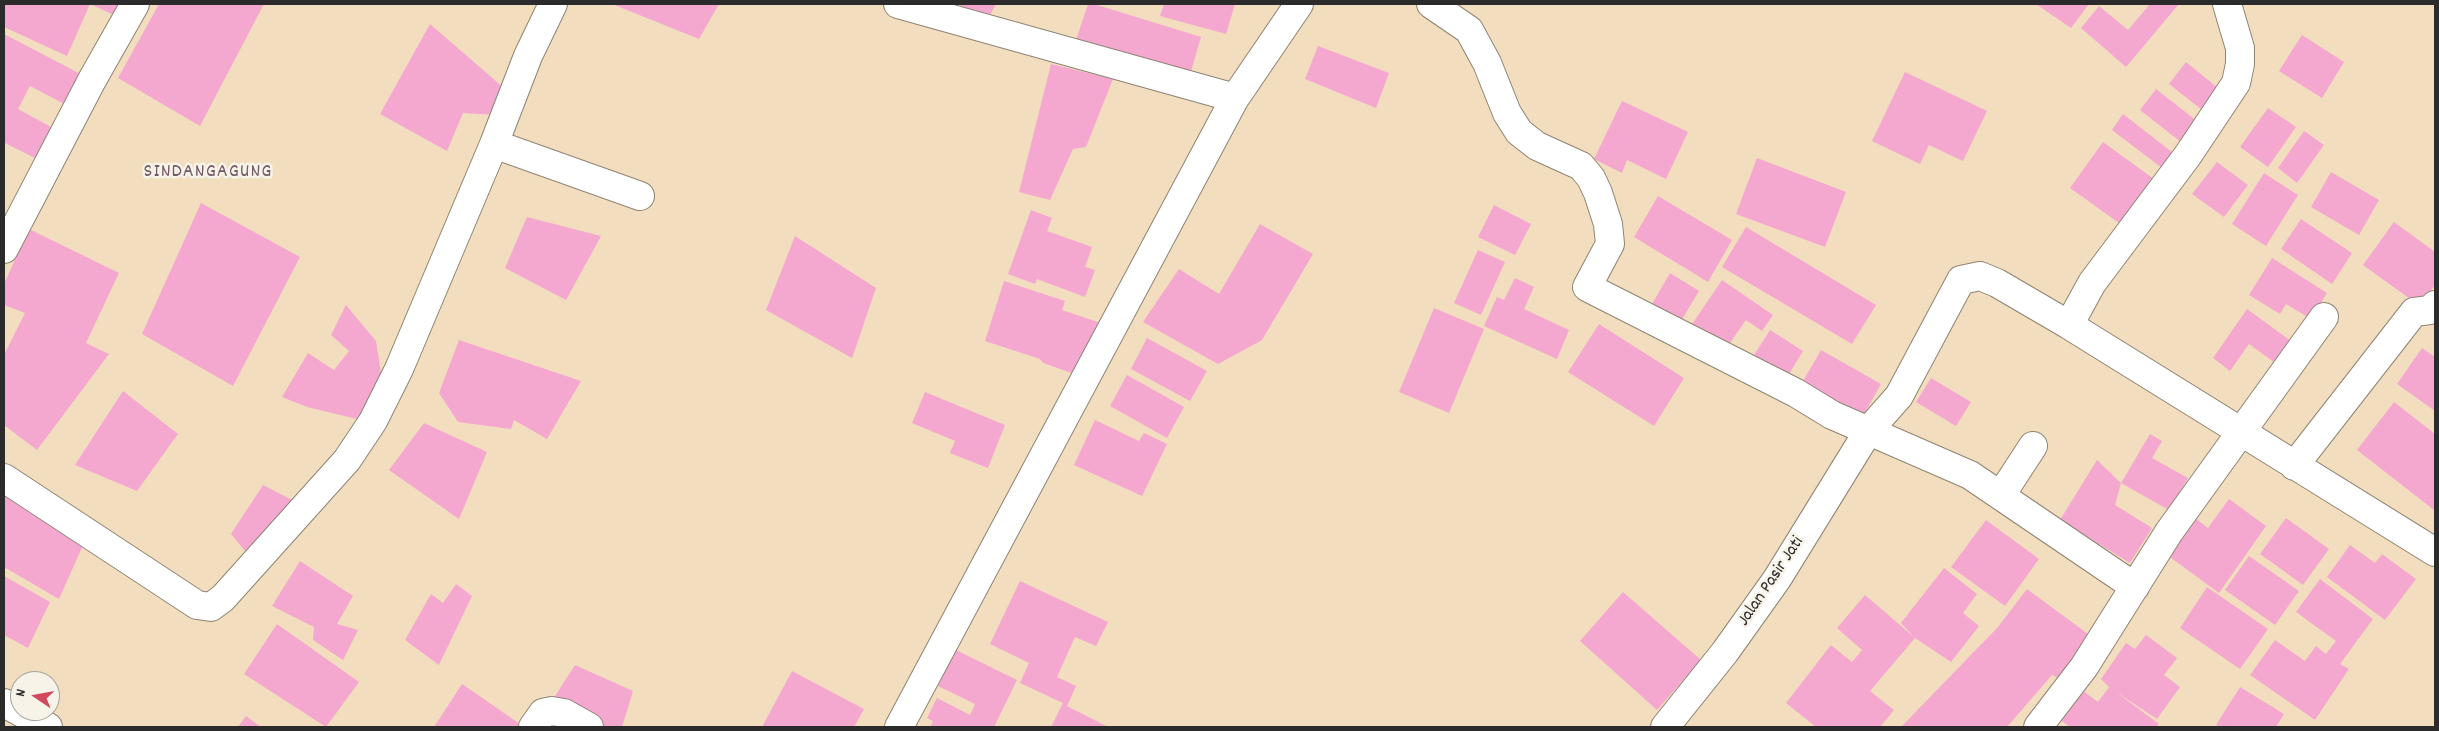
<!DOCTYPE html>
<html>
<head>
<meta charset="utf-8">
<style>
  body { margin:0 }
  #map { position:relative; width:2439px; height:731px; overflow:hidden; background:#f2ddbe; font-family:Dekko,sans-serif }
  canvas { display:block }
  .frame { position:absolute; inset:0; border:5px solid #2b2b2b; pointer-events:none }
  .north { position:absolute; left:10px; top:671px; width:50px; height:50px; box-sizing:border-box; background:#f7f3e8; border:1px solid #a5a39c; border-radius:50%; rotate:282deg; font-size:14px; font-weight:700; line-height:20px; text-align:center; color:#2b2b2b }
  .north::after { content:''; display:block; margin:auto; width:18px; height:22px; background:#d1495b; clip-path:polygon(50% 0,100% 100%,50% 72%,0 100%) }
</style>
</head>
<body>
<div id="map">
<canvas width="2439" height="731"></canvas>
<div class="frame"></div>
<div class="north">N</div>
</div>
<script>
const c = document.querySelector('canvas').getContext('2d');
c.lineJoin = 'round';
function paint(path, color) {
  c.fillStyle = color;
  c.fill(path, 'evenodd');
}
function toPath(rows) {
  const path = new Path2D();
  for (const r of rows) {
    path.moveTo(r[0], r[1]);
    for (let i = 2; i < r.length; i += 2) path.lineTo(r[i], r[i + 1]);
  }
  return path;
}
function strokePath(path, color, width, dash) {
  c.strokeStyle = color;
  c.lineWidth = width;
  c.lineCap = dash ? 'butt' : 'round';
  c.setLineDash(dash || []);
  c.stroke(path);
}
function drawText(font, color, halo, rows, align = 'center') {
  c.font = font + ' Dekko,sans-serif';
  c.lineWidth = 5;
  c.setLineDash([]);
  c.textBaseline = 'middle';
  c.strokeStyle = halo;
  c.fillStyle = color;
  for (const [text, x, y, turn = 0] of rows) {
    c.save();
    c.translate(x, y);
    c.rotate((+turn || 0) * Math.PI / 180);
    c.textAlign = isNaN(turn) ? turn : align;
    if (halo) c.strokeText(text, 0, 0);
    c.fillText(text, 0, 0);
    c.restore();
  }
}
const building = toPath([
  [4,4,125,4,118,17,90,4,67,56,4,27],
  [159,4,264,4,200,126,118,78],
  [612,4,719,4,699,39],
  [958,4,996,4,988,19],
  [1088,4,1094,4,1201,37,1189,78,1075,43],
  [1164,4,1235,4,1226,34,1160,16],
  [2036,4,2089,4,2071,28],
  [2150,4,2179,4,2126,67,2081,28,2099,6,2128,30],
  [430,24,505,89,496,115,463,113,447,151,380,114],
  [4,34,92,80,76,110,30,86,18,109,53,128,37,159,5,143,4,146],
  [2302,35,2344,62,2322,98,2279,71],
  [1318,46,1389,73,1376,108,1305,79],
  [2186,62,2223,92,2206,113,2169,84],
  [1051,64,1113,79,1086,147,1073,149,1050,200,1019,192],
  [1905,72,1987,111,1963,161,1929,145,1920,164,1872,141],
  [2156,89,2202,125,2186,146,2140,110],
  [1622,101,1688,132,1666,179,1627,160,1622,173,1594,159],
  [2268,108,2296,127,2268,167,2240,147],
  [2123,114,2177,156,2166,171,2112,130],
  [2304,131,2324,145,2297,183,2278,168],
  [2103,142,2162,185,2129,230,2070,188],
  [1757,158,1846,192,1825,247,1736,214],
  [2217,162,2248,185,2224,217,2192,194],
  [2331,172,2379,200,2359,235,2311,207],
  [2264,173,2298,195,2266,246,2232,224],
  [1658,196,1732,240,1708,282,1634,237],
  [201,203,300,257,233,386,142,334],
  [1494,205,1531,224,1515,255,1478,237],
  [1031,210,1052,218,1047,231,1092,247,1085,267,1095,270,1085,297,1037,279,1035,284,1008,274],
  [527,217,601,236,566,300,505,268],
  [2301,219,2352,253,2332,284,2281,249],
  [2394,222,2435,252,2435,285,2420,306,2363,265],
  [1260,224,1313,254,1262,340,1218,364,1143,322,1179,269,1219,294],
  [1746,227,1876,305,1852,344,1722,267],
  [29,229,119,273,86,343,109,354,37,450,4,425,4,355,25,313,4,305,4,284],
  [795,236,876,288,852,358,766,310],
  [1478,250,1505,262,1481,315,1454,303],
  [2272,258,2327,293,2311,319,2286,304,2280,314,2249,295],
  [1670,273,1699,291,1681,321,1652,304],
  [1515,278,1534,287,1524,309,1569,330,1557,359,1484,326,1497,297,1504,300],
  [1722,280,1773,315,1762,331,1746,320,1723,353,1688,330],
  [1004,281,1065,301,1062,310,1104,324,1086,378,1043,363,1040,359,985,341],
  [346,305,376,341,381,373,361,420,307,407,282,397,308,353,334,370,349,351,331,335],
  [1434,308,1484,329,1449,413,1399,392],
  [2247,309,2291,341,2275,363,2249,344,2230,371,2213,358],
  [1599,324,1684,378,1654,426,1568,372],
  [1770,330,1803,351,1783,384,1749,363],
  [1147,338,1207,371,1190,401,1131,369],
  [459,340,581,381,547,439,514,420,511,429,458,422,439,393],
  [2422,348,2435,357,2435,411,2397,384],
  [1821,350,1881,384,1859,423,1799,388],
  [1127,375,1184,407,1167,438,1110,406],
  [1931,378,1971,402,1956,426,1916,402],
  [123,391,178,434,137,491,75,465],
  [925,392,1005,425,988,468,950,453,955,441,912,423],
  [2394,402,2435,434,2434,510,2357,450],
  [1095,420,1139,441,1144,433,1167,444,1142,496,1074,465],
  [424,423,487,452,459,519,389,470],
  [2150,434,2162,441,2152,458,2188,478,2169,510,2121,483],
  [2097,460,2121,483,2115,505,2152,528,2130,563,2060,520],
  [263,485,294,501,250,557,231,534],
  [4,489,84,543,59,599,4,567],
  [2229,499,2266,526,2219,593,2167,555,2194,517,2208,528],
  [2286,518,2329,549,2303,585,2260,554],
  [1986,520,2039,559,2005,606,1951,567],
  [2350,545,2375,563,2382,554,2416,579,2385,620,2327,577],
  [2249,556,2299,591,2275,625,2225,590],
  [300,561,353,596,337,624,358,630,343,660,313,640,314,627,272,606],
  [1944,568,1977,594,1963,613,1979,626,1951,662,1915,638,1870,691,1894,710,1880,727,1816,727,1786,703,1831,645,1852,662,1862,650,1837,628,1865,595,1914,637,1901,623],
  [4,576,50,602,28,648,4,635],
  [2320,579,2373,619,2340,664,2349,669,2315,720,2250,675,2275,640,2305,661,2316,646,2326,654,2336,641,2296,612],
  [1020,581,1108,622,1096,646,1075,637,1057,677,1076,686,1067,706,1108,727,1051,727,1063,703,1020,683,1029,663,990,644],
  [456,584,472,596,439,665,405,640,431,594,443,603],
  [2207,587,2268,629,2240,669,2180,628],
  [2027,589,2099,642,2068,683,2052,675,2007,727,1901,727,1998,627],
  [1623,592,1701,660,1657,710,1580,641],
  [277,624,359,682,326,727,244,674],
  [2146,635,2177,658,2164,675,2180,687,2157,719,2116,692,2159,724,2156,727,2070,727,2060,720,2082,690,2098,702,2109,687,2101,679,2126,643,2135,649],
  [956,650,1017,680,994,727,930,727,933,721,927,718,937,698,970,715,975,704,938,686],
  [575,665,633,691,622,727,605,727,552,701],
  [792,671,864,709,854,727,762,727],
  [462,684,520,724,518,727,434,727],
  [2240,687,2284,714,2276,727,2220,727,2216,725],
  [246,716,261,727,238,727]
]);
const minor = toPath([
  [898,4,1235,98,1299,4],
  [1431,4,1469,30,1487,63,1507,113,1519,132,1537,146,1581,166,1591,178,1598,193,1608,224,1610,244,1587,287,1796,393,1832,415,1970,475,2135,587],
  [494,144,640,196],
  [4,249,92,80,135,4],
  [2069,325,2435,552],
  [2294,466,2414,312,2430,310,2435,305],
  [4,478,197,605,211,607,223,598,347,460,373,421,399,369,494,144,528,56,553,4],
  [2001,495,2033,446],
  [4,703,48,727],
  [533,727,543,713,552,711,564,713,589,727],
  [899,727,1235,98],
  [1665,727,1725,652,1777,579,1869,430,1899,396,1961,280,1980,276,1997,283,2069,325,2092,283,2188,155,2236,83,2240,64,2240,48,2227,4],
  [2038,727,2084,667,2169,532,2324,317]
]);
const streetNames = [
  ["Jalan Pasir Jati",1772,582,-56]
];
const quarterNames = [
  ["SINDANGAGUNG",208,173]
];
paint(building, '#f5a8cf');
strokePath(minor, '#8e8474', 30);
strokePath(minor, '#fff', 28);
drawText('18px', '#2b2b2b', '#f7f3e8', streetNames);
c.letterSpacing = '1px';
drawText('20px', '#725764', '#f7f3e8', quarterNames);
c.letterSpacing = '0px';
</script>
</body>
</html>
